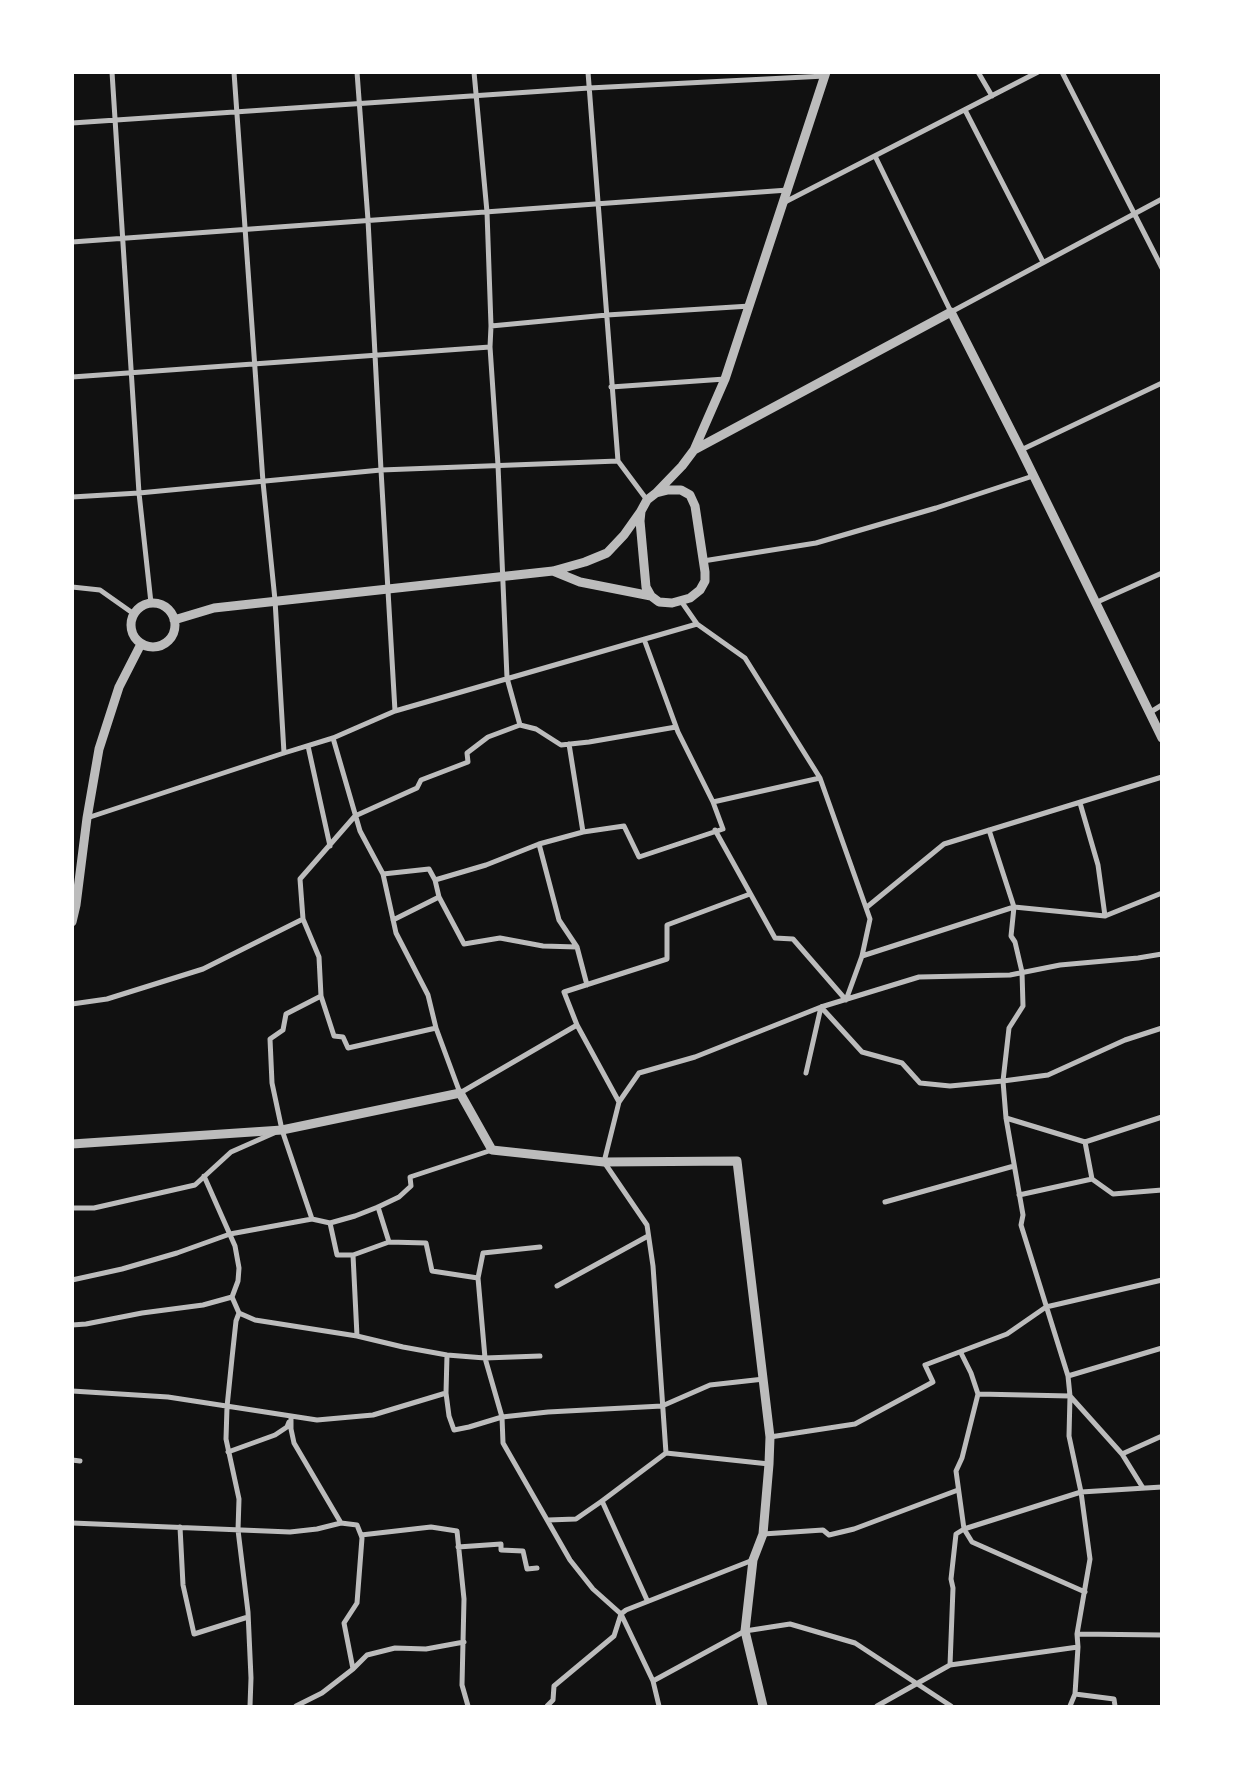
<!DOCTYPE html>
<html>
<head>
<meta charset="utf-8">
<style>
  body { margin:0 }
  #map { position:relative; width:1234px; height:1779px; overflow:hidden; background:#111; font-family:"PT Sans Narrow",sans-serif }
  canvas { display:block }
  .frame { position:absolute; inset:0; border:74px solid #fff; pointer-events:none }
</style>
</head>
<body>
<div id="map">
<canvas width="1234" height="1779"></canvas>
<div class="frame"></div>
</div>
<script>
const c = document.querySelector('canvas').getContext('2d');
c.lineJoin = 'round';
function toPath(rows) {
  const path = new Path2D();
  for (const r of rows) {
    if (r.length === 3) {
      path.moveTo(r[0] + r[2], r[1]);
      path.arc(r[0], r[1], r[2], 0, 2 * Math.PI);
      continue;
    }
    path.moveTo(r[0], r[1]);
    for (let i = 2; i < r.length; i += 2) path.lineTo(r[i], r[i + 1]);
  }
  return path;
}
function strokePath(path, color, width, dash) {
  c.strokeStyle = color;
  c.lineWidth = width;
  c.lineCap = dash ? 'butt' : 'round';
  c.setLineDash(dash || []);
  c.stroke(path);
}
const minor = toPath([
  [112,72,139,493,151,603],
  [234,72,263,482,275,600,284,753],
  [357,72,368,220,381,470,395,711],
  [474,72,487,212,491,326,490,347,498,465,507,678,520,725],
  [588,72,618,461,647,500],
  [978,72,992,96],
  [1062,72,1162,268],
  [965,110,1043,262],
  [72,123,589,88,825,76],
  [875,156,951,312,1162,199],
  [785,202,1038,72],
  [72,242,788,190],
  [491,326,607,315,750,306],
  [72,377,490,347],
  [611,387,725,379],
  [1021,450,1162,383],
  [72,497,139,493,381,470,618,461],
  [703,561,816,543,936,508,1033,476],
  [72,587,100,590,134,614],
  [681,601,697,624,745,658,820,778,870,919,862,956,846,1000,793,939,775,938,715,830],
  [1095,603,1162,573],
  [644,639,678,732,713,802,820,778],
  [1149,713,1162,705],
  [333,738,360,831,383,874,396,933,428,995,436,1028,460,1093,577,1025],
  [569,744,583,832],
  [308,746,330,846],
  [1080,803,1098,865,1105,916],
  [87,818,284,753,333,738,395,711,697,624],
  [989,830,1014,907,1011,936,1015,942,1022,972,1023,1006,1009,1028,1003,1081,1006,1118,1023,1215,1021,1225,1068,1376,1070,1396,1122,1454,1143,1488],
  [539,844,559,920,577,947],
  [383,874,429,869,435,880],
  [867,907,944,844,1162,777],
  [393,920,439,897],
  [862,956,1014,907,1105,916,1162,893],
  [587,985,577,947,543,946,500,938,464,944,439,897,435,880,486,865,539,844,583,832,624,826,639,857,723,829,713,802],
  [72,1004,107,999,203,969,303,919],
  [821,1007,862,1052,902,1063,920,1083,950,1086,1003,1081,1048,1075,1125,1040,1162,1028],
  [436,1028,348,1048,343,1037,334,1036,321,996,319,957,303,919,300,879,355,816,417,788,421,780,468,762,467,753,488,737,520,725,536,729,561,745,589,742,676,727],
  [806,1073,821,1007],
  [619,1102,577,1025,564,992,667,959,667,925,750,894],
  [1006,1118,1085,1142,1162,1117],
  [1085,1142,1092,1179],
  [1019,1195,1092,1179,1113,1194,1162,1190],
  [885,1202,1014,1166],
  [378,1207,389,1242],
  [72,1208,94,1208,195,1185,231,1152,274,1133],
  [312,1219,282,1130,272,1083,270,1039,283,1030,286,1014,321,996],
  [330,1223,337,1255,353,1255,357,1336],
  [540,1247,483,1253,478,1278,485,1358,502,1417,503,1443,570,1560,593,1589,621,1614,653,1681,659,1706],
  [353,1255,389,1242,426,1243,432,1271,478,1278],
  [72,1280,122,1269,177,1253,230,1234,312,1219,330,1223,355,1216,378,1207,399,1197,411,1186,410,1177,492,1150],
  [557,1286,648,1236],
  [232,1297,239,1313,255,1320,357,1336,403,1347,447,1355,485,1358,540,1356],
  [239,1313,236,1321,232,1358,227,1407,226,1439,239,1499,238,1530,248,1612,251,1678,250,1706],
  [72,1325,86,1324,142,1313,203,1305,232,1297,238,1281,239,1268,235,1246,204,1176],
  [961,1353,971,1373,978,1394,962,1458,956,1471,964,1529,972,1542,1085,1592],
  [447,1355,446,1393,449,1416,454,1430,469,1427,502,1417,548,1412,662,1406,710,1385,764,1379],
  [1068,1376,1162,1348],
  [72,1391,168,1397,317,1420,373,1415,446,1393],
  [978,1394,1070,1396,1069,1436,1081,1492,1090,1559,1077,1634,1078,1647,1075,1694,1070,1706],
  [291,1417,291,1429,294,1443,341,1523],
  [770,1437,855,1424,933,1382,925,1365,1007,1334,1046,1307,1162,1280],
  [228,1452,275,1435,287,1427,289,1422],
  [666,1453,653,1266,647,1225,604,1162,619,1102,639,1073,695,1057,821,1007,919,977,1010,975,1060,965,1138,958,1162,954],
  [1122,1454,1162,1436],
  [72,1460,80,1461],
  [602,1501,647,1600],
  [548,1520,576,1519,602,1501,666,1453,769,1464],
  [72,1523,290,1532,317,1529,341,1523,357,1525,361,1535,431,1527,457,1531,464,1599,462,1685,468,1706],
  [180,1527,183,1585,194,1634,248,1617],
  [763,1534,823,1530,829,1535,854,1529,958,1490],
  [458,1547,501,1544,501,1550,523,1551,527,1569,537,1568],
  [1077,1634,1162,1635],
  [950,1665,953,1588,951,1579,956,1534,964,1529,1081,1492,1162,1487],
  [353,1669,344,1623,357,1603,362,1538,361,1535],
  [653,1681,745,1631,790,1624,855,1643,951,1706],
  [1075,1694,1114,1699,1115,1706],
  [296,1706,322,1693,353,1669,367,1655,395,1648,426,1649,464,1642],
  [547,1706,553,1700,554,1686,614,1636,621,1614,626,1610,753,1560],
  [877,1706,950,1665,1078,1647]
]);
const tertiary = toPath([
  [694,450,951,312,1021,450,1162,738],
  [668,490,681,490,690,495,695,506,705,572,705,581,700,590,690,598,672,603,659,602,651,596,646,587,640,521,641,511,647,500,656,493,668,490],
  [656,493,682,466,694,450,725,379,826,72],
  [553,571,580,582,651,596],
  [153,625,22],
  [174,620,214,608,553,571,585,562,607,553,624,535,641,511],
  [72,922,76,905,87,818,99,749,119,687,141,644],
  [72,1144,282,1130,460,1093,492,1150,604,1162,737,1161,770,1437,769,1464,763,1534,753,1560,745,1631,763,1706]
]);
strokePath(minor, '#bcbcbc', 5);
strokePath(tertiary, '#bcbcbc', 9);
</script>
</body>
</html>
